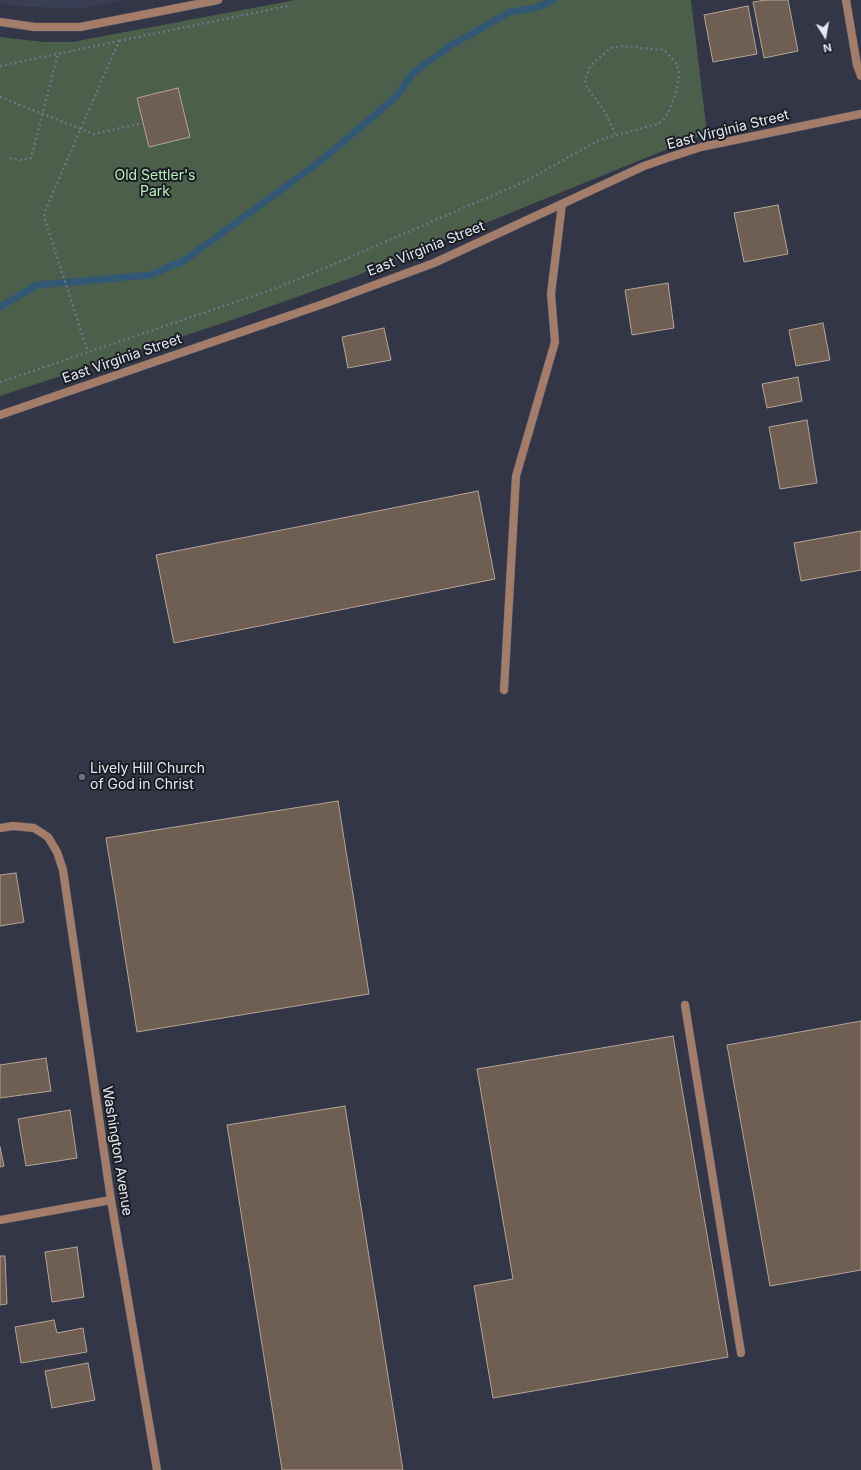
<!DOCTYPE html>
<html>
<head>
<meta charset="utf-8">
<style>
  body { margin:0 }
  #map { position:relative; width:861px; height:1470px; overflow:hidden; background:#323646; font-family:Inter,sans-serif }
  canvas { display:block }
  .north { position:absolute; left:805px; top:16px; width:40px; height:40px; -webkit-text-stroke:3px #1c1e25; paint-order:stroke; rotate:169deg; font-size:11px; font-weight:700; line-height:16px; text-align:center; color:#e5e8f2 }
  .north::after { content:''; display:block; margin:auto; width:14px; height:18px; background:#e5e8f2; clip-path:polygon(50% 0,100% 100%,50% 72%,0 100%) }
</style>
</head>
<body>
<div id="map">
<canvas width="861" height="1470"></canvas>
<div class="north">N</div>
</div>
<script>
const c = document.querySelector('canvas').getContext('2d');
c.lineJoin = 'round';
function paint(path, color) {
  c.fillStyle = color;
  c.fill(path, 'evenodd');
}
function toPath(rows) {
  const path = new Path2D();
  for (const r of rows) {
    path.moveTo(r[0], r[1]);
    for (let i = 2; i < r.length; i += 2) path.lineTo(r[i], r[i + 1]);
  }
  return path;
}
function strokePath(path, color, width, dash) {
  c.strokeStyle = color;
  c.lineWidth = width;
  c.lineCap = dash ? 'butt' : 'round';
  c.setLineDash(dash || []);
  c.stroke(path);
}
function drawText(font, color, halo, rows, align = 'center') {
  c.font = font + ' Inter,sans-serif';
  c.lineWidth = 4;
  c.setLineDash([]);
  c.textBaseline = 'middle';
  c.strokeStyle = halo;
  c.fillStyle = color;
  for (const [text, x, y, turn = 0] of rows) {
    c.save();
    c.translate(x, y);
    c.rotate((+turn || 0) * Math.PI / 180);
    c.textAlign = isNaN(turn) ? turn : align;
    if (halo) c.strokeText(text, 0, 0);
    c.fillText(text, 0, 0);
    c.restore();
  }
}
const built = toPath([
  [0,0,127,0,81,8,28,7,0,4]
]);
const green = toPath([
  [295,0,691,0,707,133,353,277,232,320,0,396,0,37,44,42,72,42]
]);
const stream = toPath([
  [0,307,37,285,151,275,185,260,318,163,396,97,413,73,450,46,510,12,535,8,554,0]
]);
const building = toPath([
  [766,0,788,0,798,51,764,58,753,2,766,0],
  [748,6,757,54,713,62,704,15,748,6],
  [178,88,190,137,149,147,137,98,178,88],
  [778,205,788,254,744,262,734,213,778,205],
  [668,283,674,328,632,335,625,290,668,283],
  [823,323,830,360,796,366,789,330,823,323],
  [384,328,391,360,348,368,342,337,384,328],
  [798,377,802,401,767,408,762,384,798,377],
  [807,420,817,483,780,489,769,427,807,420],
  [478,491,495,579,174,643,156,555,478,491],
  [861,531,861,570,801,581,794,543,861,531],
  [338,801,369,994,137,1032,106,838,338,801],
  [16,873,24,922,0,926,0,875,16,873],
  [861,1021,861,1270,770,1286,727,1045,861,1021],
  [673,1036,728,1357,493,1398,474,1286,513,1279,477,1069,673,1036],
  [46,1058,51,1091,0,1098,0,1065,46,1058],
  [345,1106,403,1470,282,1470,227,1125,345,1106],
  [70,1110,77,1158,26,1166,18,1119,70,1110],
  [0,1147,4,1166,0,1167,0,1147],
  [77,1247,84,1297,52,1302,45,1252,77,1247],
  [0,1256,5,1256,7,1304,0,1305,0,1256],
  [54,1320,57,1333,83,1328,87,1352,21,1363,15,1327,54,1320],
  [88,1363,95,1400,52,1408,45,1371,88,1363]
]);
const path = toPath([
  [119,41,287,6],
  [0,66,119,41,45,211,44,217,88,352],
  [0,97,94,134,143,123],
  [10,158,20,160,31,158,58,54],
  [0,382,268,291,318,271,526,181,599,140,658,124,665,118,670,109,677,89,679,73,677,64,664,50,623,46,611,48,591,65,585,80,587,87,605,112,615,134]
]);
const lane = toPath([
  [504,690,516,476,555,342,551,294,562,204],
  [685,1005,741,1353]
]);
const street = toPath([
  [846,0,857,65,861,76],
  [0,22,35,27,80,27,218,0],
  [0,415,326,303,434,263,644,166,670,157,701,147,861,114],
  [0,828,13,826,34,828,48,837,57,852,63,870,111,1200,157,1470],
  [0,1220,111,1200]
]);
const markers = [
  [82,777,4,"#6b7280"]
];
const streetNames = [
  ["East Virginia Street",728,130,-14],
  ["East Virginia Street",426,249,-22],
  ["East Virginia Street",122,359,-19],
  ["Washington Avenue",117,1151,81]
];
const parkNames = [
  ["Old Settler's",155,176],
  ["Park",155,192]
];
const poiNames = [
  ["Lively Hill Church",90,769],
  ["of God in Christ",90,785]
];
paint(built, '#393e54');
paint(green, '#4b5f4b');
strokePath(stream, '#335875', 7);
paint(building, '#6f5e52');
strokePath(building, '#b6a497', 1);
strokePath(lane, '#4f5262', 9);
strokePath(street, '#4f5262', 9);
strokePath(path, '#707482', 2.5, [2, 3]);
strokePath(lane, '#a37c6a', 8);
strokePath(street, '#a37c6a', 8);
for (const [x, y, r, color] of markers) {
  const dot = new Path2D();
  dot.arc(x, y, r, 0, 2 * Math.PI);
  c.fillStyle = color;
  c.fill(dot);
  strokePath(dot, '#1c1e25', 1.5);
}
drawText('14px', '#e5e8f2', '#1c1e25', streetNames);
drawText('14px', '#b9f1b9', '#1c1e25', parkNames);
drawText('14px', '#e5e8f2', '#1c1e25', poiNames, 'left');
</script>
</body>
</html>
